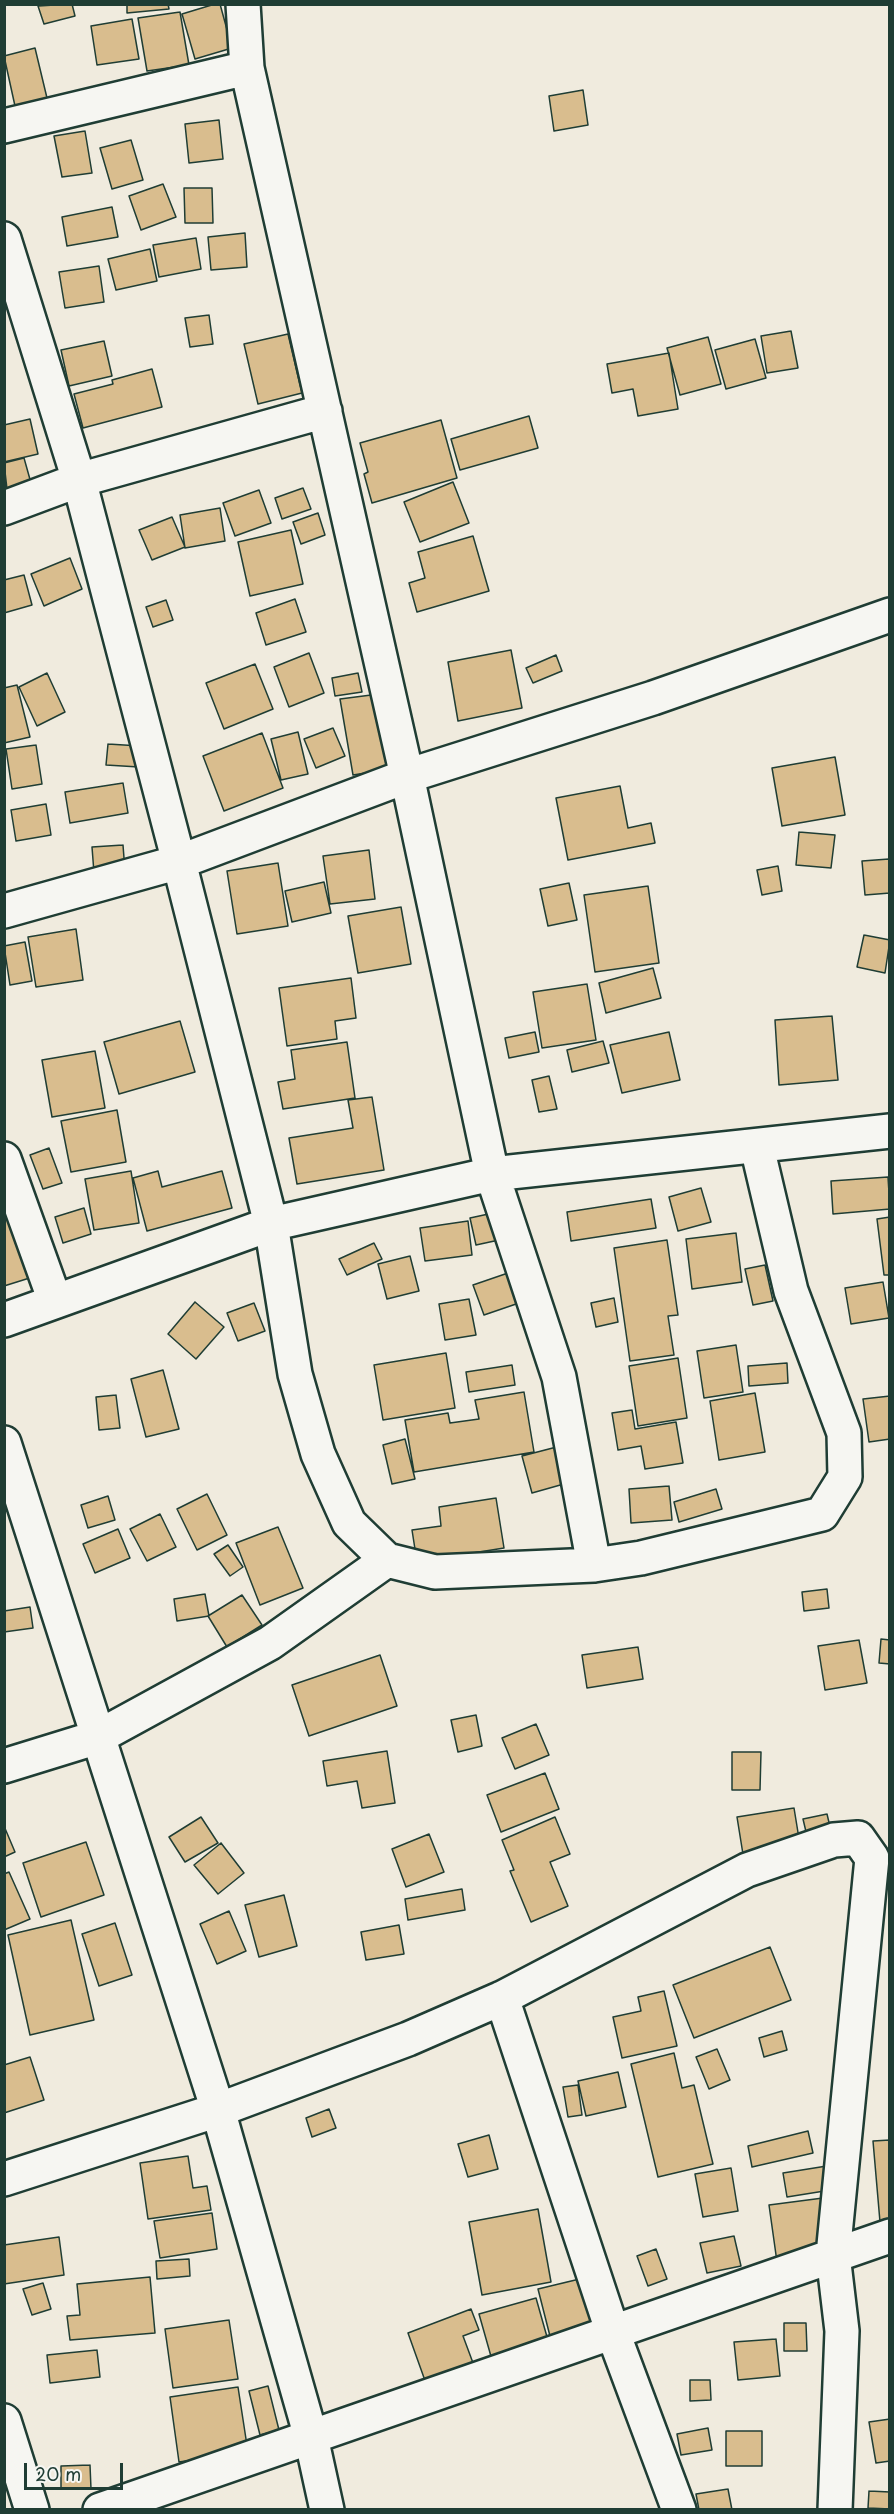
<!DOCTYPE html>
<html>
<head>
<meta charset="utf-8">
<style>
  body { margin:0 }
  #map { position:relative; width:894px; height:2514px; overflow:hidden; background:#f0ebde; font-family:"Playpen Sans",sans-serif }
  canvas { display:block }
  .frame { position:absolute; inset:0; border:6px solid #1f3d34; pointer-events:none }
  .scale { position:absolute; left:24px; top:2463px; width:99px; height:27px; box-sizing:border-box; border:3px solid #1f3d34; border-top:0; padding-left:8px; font-size:18px; line-height:21px; white-space:nowrap; color:#1f3d34; -webkit-text-stroke:4px #f6f6f2; paint-order:stroke }
</style>
</head>
<body>
<div id="map">
<canvas width="894" height="2514"></canvas>
<div class="frame"></div>
<div class="scale">20 m</div>
</div>
<script>
const c = document.querySelector('canvas').getContext('2d');
c.lineJoin = 'round';
function paint(path, color) {
  c.fillStyle = color;
  c.fill(path, 'evenodd');
}
function toPath(rows) {
  const path = new Path2D();
  for (const r of rows) {
    path.moveTo(r[0], r[1]);
    for (let i = 2; i < r.length; i += 2) path.lineTo(r[i], r[i + 1]);
  }
  return path;
}
function strokePath(path, color, width, dash) {
  c.strokeStyle = color;
  c.lineWidth = width;
  c.lineCap = dash ? 'butt' : 'round';
  c.setLineDash(dash || []);
  c.stroke(path);
}
const building = toPath([
  [72,4,75,16,44,24,38,6,72,4],
  [127,4,168,4,169,9,127,13,127,4],
  [215,4,220,4,232,48,195,59,182,14,215,4],
  [180,12,189,65,147,71,138,18,180,12],
  [132,19,139,59,97,65,91,26,132,19],
  [35,48,47,98,15,106,4,56,35,48],
  [583,90,588,125,554,131,549,96,583,90],
  [219,120,223,159,189,163,185,124,219,120],
  [85,131,92,173,62,177,54,136,85,131],
  [131,140,143,180,112,189,100,148,131,140],
  [163,184,176,217,141,230,129,196,163,184],
  [184,188,212,188,213,223,185,223,184,188],
  [112,207,118,237,67,246,62,217,112,207],
  [245,233,247,267,211,270,208,237,245,233],
  [196,238,201,269,159,277,153,245,196,238],
  [150,249,157,281,116,290,108,259,150,249],
  [99,266,104,302,65,308,59,272,99,266],
  [209,315,213,344,190,347,185,318,209,315],
  [791,331,798,368,767,373,761,336,791,331],
  [288,334,302,393,258,404,244,344,288,334],
  [708,337,721,384,680,395,667,348,708,337],
  [755,339,766,378,726,389,715,350,755,339],
  [104,341,112,376,69,386,61,350,104,341],
  [669,353,678,409,638,416,633,389,612,393,607,364,669,353],
  [152,369,162,407,83,428,74,394,113,384,112,380,152,369],
  [529,416,538,448,460,470,451,439,529,416],
  [30,419,38,454,4,462,4,425,30,419],
  [441,420,457,478,372,503,364,474,368,472,360,443,441,420],
  [24,458,31,483,7,489,4,463,24,458],
  [453,482,469,523,420,542,404,502,453,482],
  [303,488,311,509,282,519,275,498,303,488],
  [259,490,271,523,235,536,223,503,259,490],
  [220,508,225,541,185,548,180,515,220,508],
  [318,513,325,535,301,544,293,522,318,513],
  [172,517,185,547,152,560,139,530,172,517],
  [291,530,303,584,250,596,238,542,291,530],
  [473,536,489,591,417,612,409,583,425,578,418,552,473,536],
  [70,558,82,589,44,606,31,574,70,558],
  [24,575,32,605,4,613,4,580,24,575],
  [295,599,306,632,266,645,256,613,295,599],
  [166,600,173,620,153,627,146,607,166,600],
  [511,650,522,708,458,721,448,662,511,650],
  [309,653,324,693,289,707,274,667,309,653],
  [556,655,562,671,533,683,526,668,556,655],
  [255,664,273,709,224,729,206,683,255,664],
  [47,673,65,712,37,726,19,687,47,673],
  [358,673,362,692,335,696,332,678,358,673],
  [17,685,30,737,4,743,4,688,17,685],
  [379,694,391,769,353,775,340,699,379,694],
  [333,728,345,756,316,768,304,739,333,728],
  [298,732,308,774,281,780,271,739,298,732],
  [262,733,283,788,224,811,203,756,262,733],
  [108,744,140,746,139,767,106,765,108,744],
  [36,745,42,784,12,789,6,749,36,745],
  [835,757,845,815,782,826,772,768,835,757],
  [123,783,128,813,70,823,65,792,123,783],
  [620,786,628,828,651,823,655,843,568,860,556,798,620,786],
  [46,804,51,835,16,841,11,810,46,804],
  [799,832,835,835,831,868,796,865,799,832],
  [123,845,125,871,94,873,92,847,123,845],
  [369,850,375,899,330,904,323,856,369,850],
  [889,859,890,893,865,895,862,861,889,859],
  [278,863,288,926,237,934,227,871,278,863],
  [778,866,782,891,762,895,757,870,778,866],
  [324,882,331,913,292,922,285,891,324,882],
  [569,883,577,920,548,926,540,889,569,883],
  [648,886,659,963,595,972,584,895,648,886],
  [401,907,411,964,358,973,348,916,401,907],
  [76,929,83,980,36,987,28,937,76,929],
  [864,935,890,940,885,973,857,967,864,935],
  [25,942,32,981,10,985,4,946,25,942],
  [653,968,661,998,606,1013,599,983,653,968],
  [351,978,356,1018,335,1021,337,1039,287,1046,279,988,351,978],
  [587,984,596,1040,542,1048,533,992,587,984],
  [832,1016,838,1080,779,1085,775,1020,832,1016],
  [180,1021,195,1072,119,1094,104,1042,180,1021],
  [535,1032,539,1052,509,1058,505,1038,535,1032],
  [669,1032,680,1080,622,1093,610,1045,669,1032],
  [603,1041,609,1063,572,1072,567,1050,603,1041],
  [347,1042,355,1098,283,1109,278,1082,295,1079,291,1050,347,1042],
  [95,1051,105,1108,52,1117,42,1060,95,1051],
  [549,1076,557,1109,539,1112,532,1080,549,1076],
  [372,1097,384,1170,297,1184,289,1138,353,1128,348,1100,372,1097],
  [117,1110,126,1162,71,1172,61,1121,117,1110],
  [49,1148,62,1183,43,1189,30,1155,49,1148],
  [131,1171,139,1223,94,1230,85,1179,131,1171],
  [158,1171,162,1187,222,1171,232,1208,147,1231,133,1178,158,1171],
  [888,1177,890,1209,833,1214,831,1181,888,1177],
  [701,1188,711,1222,678,1231,669,1197,701,1188],
  [651,1199,656,1228,571,1241,567,1212,651,1199],
  [14,1207,36,1276,4,1286,4,1210,14,1207],
  [84,1208,91,1234,63,1243,55,1217,84,1208],
  [493,1213,499,1240,476,1245,470,1218,493,1213],
  [890,1217,890,1275,884,1275,877,1219,890,1217],
  [468,1221,472,1255,425,1261,420,1228,468,1221],
  [736,1233,742,1282,692,1289,686,1239,736,1233],
  [667,1240,678,1315,668,1316,674,1355,630,1361,614,1248,667,1240],
  [374,1243,382,1259,347,1275,339,1259,374,1243],
  [410,1256,419,1291,387,1299,378,1264,410,1256],
  [765,1265,773,1301,753,1305,745,1269,765,1265],
  [508,1273,519,1303,484,1315,473,1285,508,1273],
  [883,1282,889,1318,851,1324,845,1288,883,1282],
  [614,1298,618,1322,596,1327,591,1303,614,1298],
  [469,1299,476,1335,445,1340,439,1304,469,1299],
  [195,1302,224,1327,196,1359,168,1334,195,1302],
  [254,1303,265,1331,238,1341,227,1313,254,1303],
  [736,1345,743,1392,704,1398,697,1351,736,1345],
  [446,1353,455,1408,383,1420,374,1365,446,1353],
  [678,1358,687,1418,638,1426,629,1366,678,1358],
  [787,1363,788,1383,749,1386,748,1366,787,1363],
  [512,1365,515,1385,469,1392,466,1372,512,1365],
  [163,1370,179,1429,146,1437,131,1379,163,1370],
  [524,1392,534,1452,414,1472,405,1420,448,1413,450,1423,479,1419,475,1400,524,1392],
  [755,1393,765,1452,719,1460,710,1401,755,1393],
  [116,1395,120,1428,99,1430,96,1397,116,1395],
  [890,1396,890,1439,869,1442,863,1399,890,1396],
  [632,1410,635,1429,676,1422,683,1463,645,1469,641,1446,618,1450,612,1413,632,1410],
  [405,1439,415,1479,392,1484,383,1445,405,1439],
  [568,1444,578,1480,532,1493,522,1456,568,1444],
  [669,1486,672,1520,631,1523,629,1489,669,1486],
  [716,1489,722,1509,679,1522,674,1502,716,1489],
  [207,1494,227,1535,197,1550,177,1509,207,1494],
  [108,1496,115,1520,88,1528,81,1505,108,1496],
  [496,1498,504,1548,417,1562,412,1530,441,1526,439,1507,496,1498],
  [160,1514,176,1547,147,1561,130,1529,160,1514],
  [278,1527,303,1588,260,1605,236,1543,278,1527],
  [118,1529,130,1558,95,1573,83,1544,118,1529],
  [228,1545,243,1567,230,1576,214,1554,228,1545],
  [827,1589,829,1608,804,1611,802,1592,827,1589],
  [205,1594,209,1616,177,1621,174,1599,205,1594],
  [242,1595,262,1625,227,1647,208,1616,242,1595],
  [30,1607,33,1628,4,1632,4,1611,30,1607],
  [881,1639,890,1640,890,1664,879,1663,881,1639],
  [859,1640,867,1683,825,1690,818,1646,859,1640],
  [638,1647,643,1679,587,1688,582,1655,638,1647],
  [380,1655,397,1706,309,1736,292,1685,380,1655],
  [476,1715,482,1746,458,1752,451,1720,476,1715],
  [536,1724,549,1755,515,1769,502,1738,536,1724],
  [387,1751,395,1803,362,1808,357,1781,327,1786,323,1761,387,1751],
  [732,1752,761,1752,760,1790,732,1790,732,1752],
  [545,1773,559,1809,501,1832,487,1795,545,1773],
  [794,1808,803,1863,746,1873,737,1817,794,1808],
  [827,1814,835,1848,811,1853,803,1819,827,1814],
  [201,1817,218,1843,185,1862,169,1837,201,1817],
  [555,1817,570,1854,550,1862,568,1906,531,1922,510,1871,514,1870,502,1840,555,1817],
  [4,1826,15,1852,4,1857,4,1826],
  [429,1834,444,1872,406,1887,392,1849,429,1834],
  [86,1842,104,1895,41,1917,23,1863,86,1842],
  [221,1843,244,1873,218,1894,194,1865,221,1843],
  [9,1872,30,1919,4,1930,4,1874,9,1872],
  [462,1889,465,1910,408,1920,405,1899,462,1889],
  [284,1895,297,1946,259,1957,245,1905,284,1895],
  [229,1911,246,1951,217,1964,200,1924,229,1911],
  [71,1920,94,2020,30,2035,8,1935,71,1920],
  [115,1923,132,1975,99,1986,82,1934,115,1923],
  [399,1925,404,1954,366,1960,361,1932,399,1925],
  [770,1947,791,2000,694,2038,673,1985,770,1947],
  [664,1991,677,2046,622,2058,613,2017,641,2011,638,1997,664,1991],
  [782,2031,787,2050,764,2057,759,2038,782,2031],
  [717,2049,730,2080,709,2089,696,2057,717,2049],
  [674,2053,682,2088,694,2085,713,2164,658,2177,631,2064,674,2053],
  [30,2057,44,2100,4,2113,4,2065,30,2057],
  [618,2072,626,2107,586,2116,578,2081,618,2072],
  [578,2085,582,2115,568,2117,563,2087,578,2085],
  [329,2109,336,2128,312,2137,306,2118,329,2109],
  [808,2131,813,2153,752,2167,748,2146,808,2131],
  [489,2135,498,2169,468,2177,458,2144,489,2135],
  [890,2140,890,2222,880,2222,873,2141,890,2140],
  [188,2156,193,2188,207,2186,211,2210,148,2219,140,2163,188,2156],
  [833,2165,837,2189,787,2197,783,2173,833,2165],
  [731,2168,738,2211,703,2217,695,2174,731,2168],
  [823,2198,831,2255,777,2262,769,2205,823,2198],
  [538,2209,551,2282,482,2295,469,2222,538,2209],
  [212,2213,217,2249,160,2258,154,2221,212,2213],
  [734,2236,741,2266,707,2273,700,2243,734,2236],
  [59,2237,64,2275,4,2284,4,2245,59,2237],
  [656,2249,667,2279,648,2286,637,2256,656,2249],
  [189,2259,190,2276,157,2279,156,2261,189,2259],
  [592,2276,606,2331,552,2344,538,2289,592,2276],
  [150,2277,155,2333,70,2340,67,2316,80,2315,77,2284,150,2277],
  [43,2283,51,2309,32,2315,23,2289,43,2283],
  [536,2298,551,2351,494,2367,479,2314,536,2298],
  [471,2309,479,2330,463,2336,476,2371,428,2389,408,2333,471,2309],
  [229,2320,238,2379,173,2388,165,2329,229,2320],
  [784,2323,806,2323,807,2351,784,2351,784,2323],
  [776,2339,780,2376,738,2380,734,2342,776,2339],
  [97,2350,100,2377,50,2383,47,2355,97,2350],
  [690,2380,710,2380,711,2400,690,2401,690,2380],
  [268,2386,279,2430,260,2435,249,2391,268,2386],
  [238,2387,248,2452,179,2462,170,2397,238,2387],
  [890,2419,890,2461,876,2463,869,2422,890,2419],
  [708,2428,712,2450,681,2455,677,2434,708,2428],
  [726,2431,762,2431,762,2466,726,2466,726,2431],
  [90,2465,91,2489,61,2489,61,2466,90,2465],
  [728,2489,732,2510,699,2510,696,2494,728,2489],
  [869,2491,890,2492,890,2509,868,2508,869,2491]
]);
const minor = toPath([
  [243,4,247,68,407,776,492,1174,559,1377,594,1565],
  [4,126,247,68],
  [4,239,79,480,179,862,271,1224,295,1374,318,1454,349,1523,387,1560,435,1572,594,1565,641,1558,822,1514,845,1477,844,1433,791,1291,757,1147],
  [4,508,79,480,325,411],
  [4,911,179,862,407,776,653,698,890,615],
  [4,1159,55,1301],
  [4,1320,271,1224,492,1174,890,1131],
  [4,1443,218,2110,311,2437,327,2510],
  [4,1766,98,1737,270,1643,387,1560],
  [502,1998,613,2333,679,2510],
  [4,2179,218,2110,408,2039,502,1998,747,1870,834,1840,858,1838,872,1858,833,2255,842,2331,835,2510],
  [4,2421,32,2510],
  [100,2510,890,2236]
]);
paint(building, '#d9bd8e');
strokePath(building, '#1f3d34', 1.5);
strokePath(minor, '#1f3d34', 38);
strokePath(minor, '#f6f6f2', 33);
</script>
</body>
</html>
